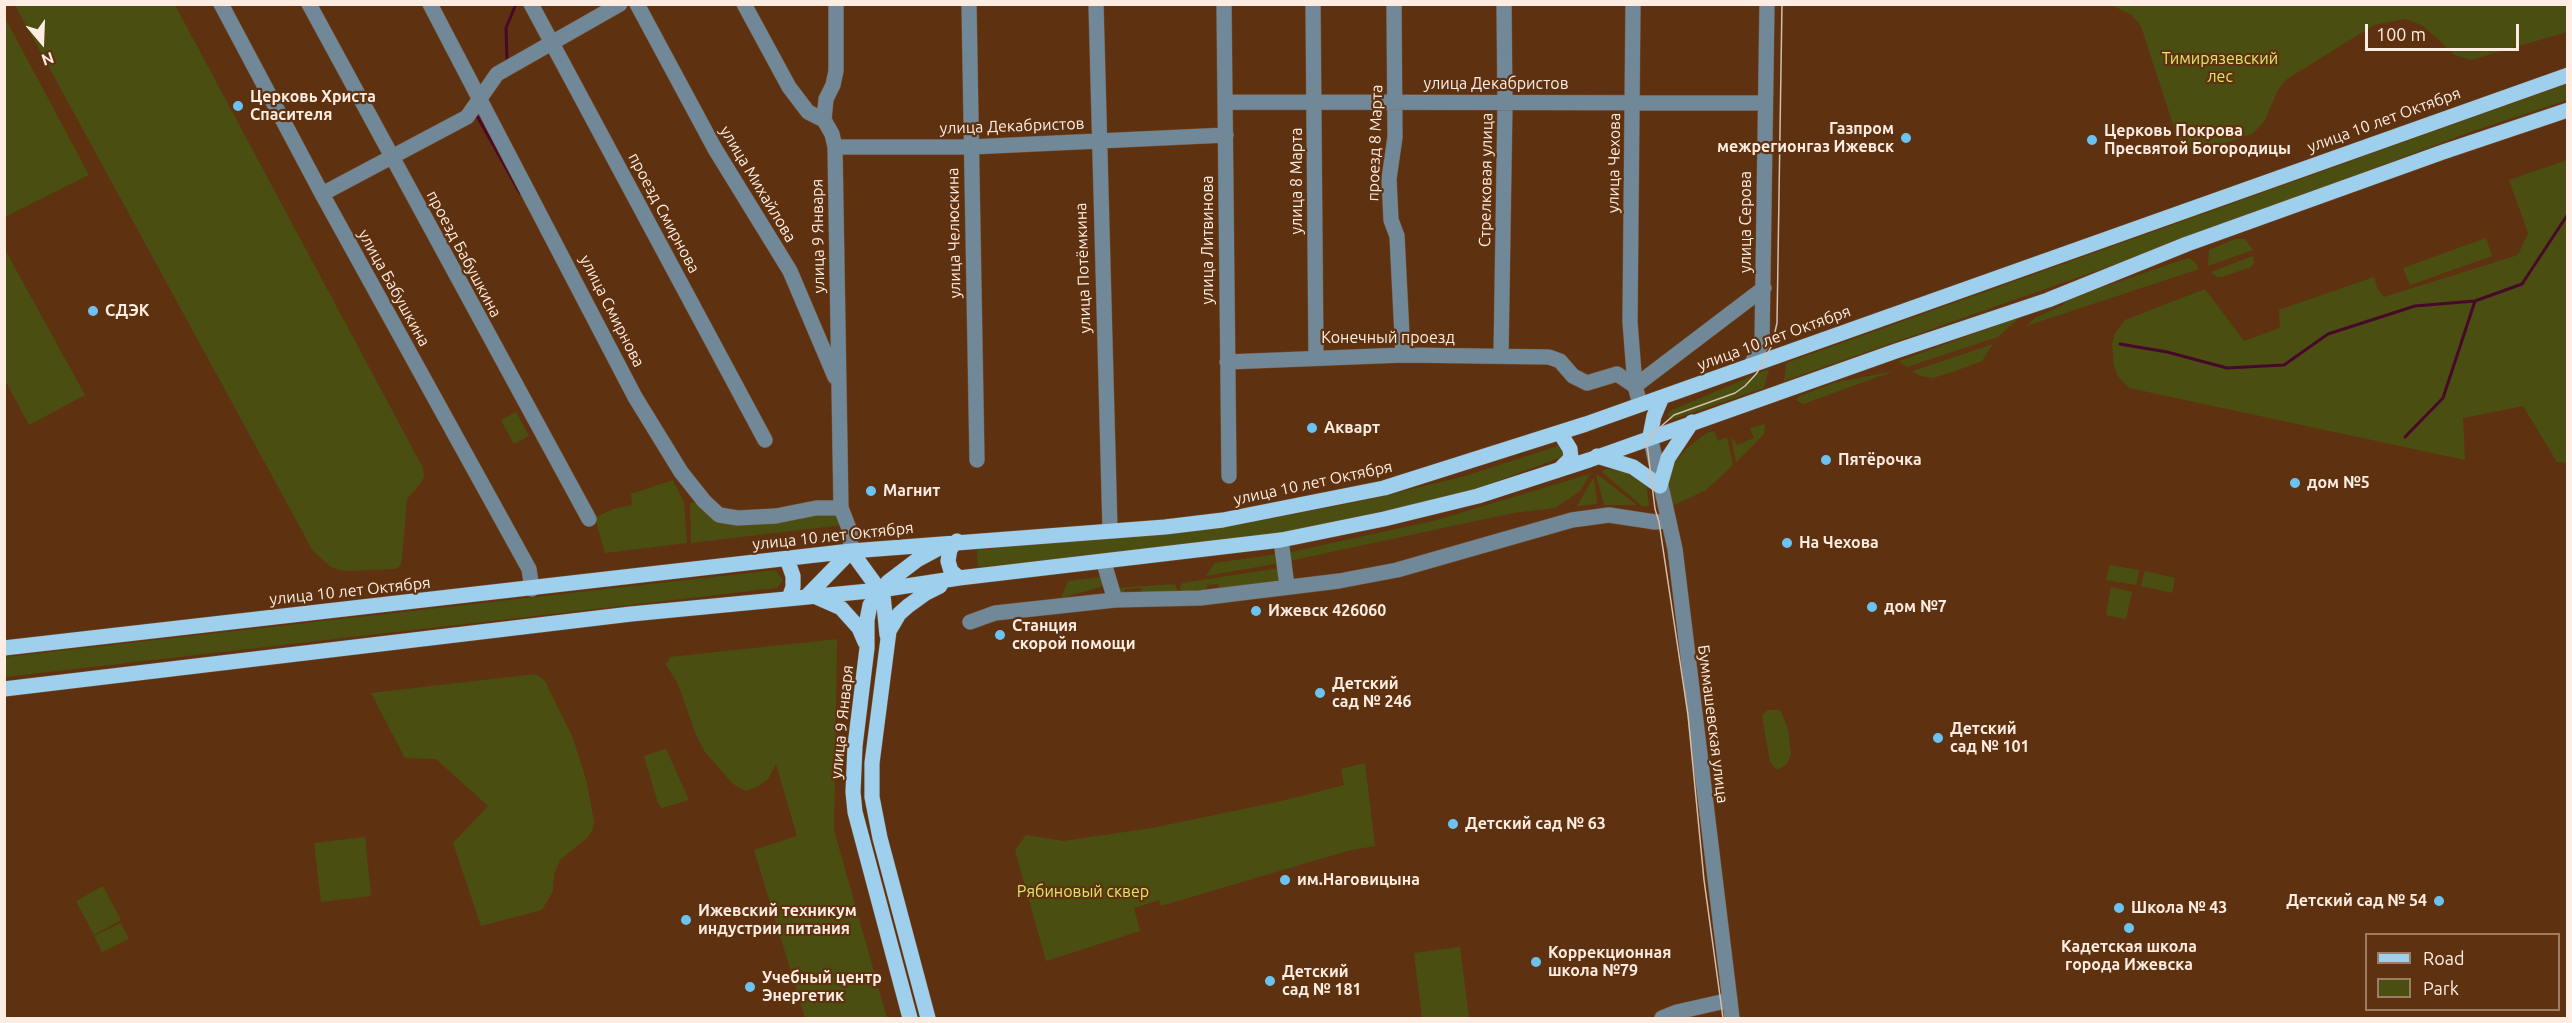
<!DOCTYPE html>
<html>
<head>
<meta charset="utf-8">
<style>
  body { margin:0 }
  #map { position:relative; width:2572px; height:1023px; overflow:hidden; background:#5e3210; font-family:Ubuntu,sans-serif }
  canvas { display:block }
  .frame { position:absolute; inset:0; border:6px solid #fdece1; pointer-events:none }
  .legend { position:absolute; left:2365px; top:933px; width:195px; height:78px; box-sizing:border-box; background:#5e3210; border:2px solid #9e7c64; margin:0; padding:8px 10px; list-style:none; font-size:18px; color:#fdece1 }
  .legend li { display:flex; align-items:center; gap:12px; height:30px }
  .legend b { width:30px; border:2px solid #9e7c64 }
  .north { position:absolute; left:12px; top:12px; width:60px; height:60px; -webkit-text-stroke:4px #5e3210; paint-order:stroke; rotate:161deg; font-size:16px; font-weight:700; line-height:24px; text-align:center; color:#fdece1 }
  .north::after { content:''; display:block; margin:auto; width:21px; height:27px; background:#fdece1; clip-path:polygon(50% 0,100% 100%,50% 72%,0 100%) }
  .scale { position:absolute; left:2365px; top:24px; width:154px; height:27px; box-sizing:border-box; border:3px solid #fdece1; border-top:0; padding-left:8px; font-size:18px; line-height:21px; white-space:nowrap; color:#fdece1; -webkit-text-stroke:4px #5e3210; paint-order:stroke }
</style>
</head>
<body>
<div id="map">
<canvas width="2572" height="1023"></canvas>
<div class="frame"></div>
<ul class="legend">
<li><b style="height:8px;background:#9ed0ee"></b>Road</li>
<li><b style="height:16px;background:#4a4f11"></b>Park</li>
</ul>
<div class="north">N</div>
<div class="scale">100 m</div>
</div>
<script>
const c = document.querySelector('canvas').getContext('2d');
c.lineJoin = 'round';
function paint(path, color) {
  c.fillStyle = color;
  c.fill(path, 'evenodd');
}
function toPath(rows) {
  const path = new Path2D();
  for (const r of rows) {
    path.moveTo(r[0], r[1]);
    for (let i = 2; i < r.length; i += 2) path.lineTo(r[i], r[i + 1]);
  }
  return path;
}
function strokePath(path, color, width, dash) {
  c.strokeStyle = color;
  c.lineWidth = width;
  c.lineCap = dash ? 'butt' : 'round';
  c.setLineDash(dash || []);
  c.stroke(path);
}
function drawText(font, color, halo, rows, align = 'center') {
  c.font = font + ' Ubuntu,sans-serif';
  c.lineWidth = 4.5;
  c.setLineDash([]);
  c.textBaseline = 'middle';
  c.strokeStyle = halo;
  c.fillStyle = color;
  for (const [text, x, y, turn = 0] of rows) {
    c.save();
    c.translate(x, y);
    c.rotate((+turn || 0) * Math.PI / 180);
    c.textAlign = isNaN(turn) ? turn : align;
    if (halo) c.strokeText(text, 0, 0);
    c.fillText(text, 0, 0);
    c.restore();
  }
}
const green = toPath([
  [15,5,175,5,423,468,424,477,420,484,407,499,402,559,400,566,395,569,344,571,331,567,313,551],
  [2111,5,2567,5,2567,32,2471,60,2455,55,2422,25,2405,19,2374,25,2287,79,2278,90,2264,122,2252,134,2205,150,2189,148,2178,140,2141,26,2132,15],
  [5,18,89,175,5,217,4,217],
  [2567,84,2567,100,2476,130,2133,258,1784,381,1786,363],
  [2567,160,2567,463,2557,462,2523,406,2463,418,2465,460,2129,388,2118,376,2114,366,2112,344,2115,333,2125,320,2205,289,2244,341,2280,328,2279,310,2374,277,2378,290,2384,297,2518,255,2528,233,2509,180],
  [2486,238,2492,256,2410,285,2403,268],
  [2235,239,2245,239,2253,250,2208,266,2209,250],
  [4,248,85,395,29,425,5,380],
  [2253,256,2254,262,2251,267,2222,277,2217,277,2211,272],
  [2188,258,2194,261,2199,269,2026,326,2035,318,2061,306,2071,298],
  [2020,317,1998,337,1907,367,1899,361],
  [1993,344,1982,361,1955,371,1933,378,1920,376,1913,371],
  [1769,369,1764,388,1671,420,1668,417,1668,413,1672,410],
  [1894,371,1803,404,1796,400,1800,396,1834,383],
  [516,412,529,436,514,444,501,420],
  [1765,424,1764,434,1736,462,1731,436,1737,445,1754,438,1750,428],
  [1714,431,1718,441,1727,437,1733,465,1706,490,1672,506,1669,480,1673,465,1687,448,1707,433],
  [1561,445,1564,456,1474,490,1363,518,1231,541,978,567,977,550,1232,526,1367,500,1465,476],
  [1605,469,1623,469,1646,480,1649,506,1642,506,1602,472],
  [1590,474,1580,491,1555,508,1513,513,1289,561,1291,552,1437,520],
  [1596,475,1598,475,1637,505,1604,505],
  [1594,477,1597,504,1577,506],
  [673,480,684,503,687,543,605,553,595,518,613,509,632,505,631,494],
  [694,502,701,506,772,519,838,514,842,525,691,543,690,503],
  [1277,554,1280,563,1206,576,1215,563],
  [2110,565,2139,570,2136,585,2106,580],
  [1280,568,1282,583,1219,589,1218,584,1207,585,1206,590,1181,591,1180,587,1182,583],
  [775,570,783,580,777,588,5,677,5,657],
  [2145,571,2175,578,2172,593,2141,586],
  [1099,577,1102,578,1104,586,1061,598,1068,581],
  [1175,584,1178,592,1141,593,1141,588,1125,589,1124,593,1116,588],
  [2111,587,2132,592,2126,619,2106,615],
  [837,639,834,830,887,1018,805,1018,754,850,797,836,776,764,768,779,759,786,746,791,733,784,705,752,697,737,677,682,666,665,670,657],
  [536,674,545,681,573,738,587,783,594,822,592,831,588,837,560,860,554,874,553,891,542,910,481,926,453,843,488,806,436,759,405,758,371,693],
  [1767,710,1780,710,1788,729,1791,754,1787,764,1777,770,1770,762,1762,716],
  [666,749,689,800,662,808,658,803,644,756],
  [1365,763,1375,846,1347,851,1161,906,1159,900,1134,908,1140,931,1046,961,1015,850,1026,835,1063,841,1152,828,1282,801,1344,785,1341,769],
  [365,837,371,896,321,902,314,843],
  [103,886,121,920,94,935,76,901],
  [121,923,129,939,102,952,94,936],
  [1460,947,1469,1018,1422,1018,1414,953]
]);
const stream = toPath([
  [507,60,506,28,516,4],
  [476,114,520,193],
  [2120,344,2167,352,2227,368,2284,365,2328,334,2415,306,2475,301,2522,284,2568,214],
  [2405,437,2443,398,2475,301]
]);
const minor = toPath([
  [221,4,322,194,529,569,532,589],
  [309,4,589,519],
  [430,4,635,397,681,472,704,501,719,515,738,518,776,516,816,508,841,508],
  [531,4,765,440],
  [637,4,715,149,790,271,835,377],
  [744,4,789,87,808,112,824,120],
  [836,4,836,71,833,85,826,99,824,120,832,134,835,147,841,508,850,531,851,551],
  [969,4,977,460],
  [1096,4,1110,530],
  [1224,4,1229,476],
  [1313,4,1316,357],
  [1394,4,1395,137,1389,179,1391,220,1397,236,1403,355],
  [1633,4,1630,322,1635,386,1640,404],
  [1226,102,1765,103],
  [835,147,971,147,1226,135],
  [322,194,467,117,497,74,620,4],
  [1501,356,1505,104,1504,4],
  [1227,362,1403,355,1549,357,1560,361,1573,376,1587,383,1617,374,1635,386],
  [1751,365,1762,343,1767,4],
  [1635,386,1764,288],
  [1650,436,1675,549,1732,1018],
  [1281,540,1287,586],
  [1104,563,1115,600],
  [970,622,995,613,1115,600,1200,598,1339,581,1397,570,1572,520,1609,515,1655,522,1668,521],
  [1662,1018,1677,1012,1730,1000]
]);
const major = toPath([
  [1560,433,1570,449,1571,458,1561,468],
  [1650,436,1654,416,1662,397],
  [1597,456,1633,467,1660,486,1668,458,1692,422],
  [957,541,950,549,948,561,951,571,959,578],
  [851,551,883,595,887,635],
  [787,559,793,576,793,587,789,598],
  [808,595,851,551],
  [816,597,841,608,859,628,865,642],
  [4,648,851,551,1165,527,1223,520,1384,488,1586,424,2568,75],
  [4,689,631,614,880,590,959,578,1281,540,1384,519,1478,496,1589,460,1896,351,2048,300,2187,244,2443,152,2568,110],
  [910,1018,855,812,853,792,855,746,867,648,867,620,870,605,888,582,917,560,945,545],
  [928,1018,880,838,872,797,872,763,889,631,899,614,908,606,926,593,940,586]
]);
const tram = toPath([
  [1723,1018,1704,880,1688,715,1659,522,1655,509,1647,444,1650,436,1674,415,1735,393,1745,386,1757,373,1772,345,1777,323,1782,4]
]);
const markers = [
  [238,106,6,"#6cc3f2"],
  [1906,138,6,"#6cc3f2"],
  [2092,140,6,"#6cc3f2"],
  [93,311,6,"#6cc3f2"],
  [1312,428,6,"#6cc3f2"],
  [1826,460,6,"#6cc3f2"],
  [2295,483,6,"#6cc3f2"],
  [871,491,6,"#6cc3f2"],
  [1787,543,6,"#6cc3f2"],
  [1872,607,6,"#6cc3f2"],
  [1256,611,6,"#6cc3f2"],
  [1000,635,6,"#6cc3f2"],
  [1320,693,6,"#6cc3f2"],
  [1938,738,6,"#6cc3f2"],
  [1453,824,6,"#6cc3f2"],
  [1285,880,6,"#6cc3f2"],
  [2439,901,6,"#6cc3f2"],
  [2119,908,6,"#6cc3f2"],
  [686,920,6,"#6cc3f2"],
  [2129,928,6,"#6cc3f2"],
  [1536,962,6,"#6cc3f2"],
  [1270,981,6,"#6cc3f2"],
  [750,987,6,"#6cc3f2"]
];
const parkNames = [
  ["Тимирязевский",2220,59],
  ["лес",2220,77],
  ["Рябиновый сквер",1083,892]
];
const streetNames = [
  ["улица Декабристов",1496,84],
  ["улица 10 лет Октября",2384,120,-20],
  ["улица Декабристов",1012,126,-2],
  ["проезд 8 Марта",1375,143,-88],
  ["улица Чехова",1614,163,-89],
  ["Стрелковая улица",1486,180,-89],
  ["улица 8 Марта",1297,181,-90],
  ["улица Михайлова",758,184,59],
  ["проезд Смирнова",664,213,62],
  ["улица Серова",1746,222,-90],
  ["улица Челюскина",954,233,-91],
  ["улица 9 Января",818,236,-91],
  ["улица Литвинова",1208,240,-90],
  ["проезд Бабушкина",464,254,62],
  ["улица Потёмкина",1083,268,-92],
  ["улица Бабушкина",394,288,61],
  ["улица Смирнова",612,311,63],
  ["Конечный проезд",1388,338],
  ["улица 10 лет Октября",1774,338,-20],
  ["улица 10 лет Октября",1313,483,-12],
  ["улица 10 лет Октября",833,536,-6],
  ["улица 10 лет Октября",350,591,-6],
  ["улица 9 Января",842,722,-84],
  ["Буммашевская улица",1713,724,83]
];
const poiNames = [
  ["Церковь Христа",250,97],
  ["Спасителя",250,115],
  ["Газпром",1894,129,"right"],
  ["межрегионгаз Ижевск",1894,147,"right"],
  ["Церковь Покрова",2104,131],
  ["Пресвятой Богородицы",2104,149],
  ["СДЭК",105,311],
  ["Акварт",1324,428],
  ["Пятёрочка",1838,460],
  ["дом №5",2307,483],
  ["Магнит",883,491],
  ["На Чехова",1799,543],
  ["дом №7",1884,607],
  ["Ижевск 426060",1268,611],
  ["Станция",1012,626],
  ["скорой помощи",1012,644],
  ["Детский",1332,684],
  ["сад № 246",1332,702],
  ["Детский",1950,729],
  ["сад № 101",1950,747],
  ["Детский сад № 63",1465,824],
  ["им.Наговицына",1297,880],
  ["Детский сад № 54",2427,901,"right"],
  ["Школа № 43",2131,908],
  ["Ижевский техникум",698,911],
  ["индустрии питания",698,929],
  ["Кадетская школа",2129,947,"center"],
  ["города Ижевска",2129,965,"center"],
  ["Коррекционная",1548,953],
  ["школа №79",1548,971],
  ["Детский",1282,972],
  ["сад № 181",1282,990],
  ["Учебный центр",762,978],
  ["Энергетик",762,996]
];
paint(green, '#4a4f11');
strokePath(stream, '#480829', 3);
strokePath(minor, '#775031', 16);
strokePath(major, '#775031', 16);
strokePath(minor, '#708897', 15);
strokePath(major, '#9ed0ee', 15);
strokePath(tram, '#d6bead', 1.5);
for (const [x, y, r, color] of markers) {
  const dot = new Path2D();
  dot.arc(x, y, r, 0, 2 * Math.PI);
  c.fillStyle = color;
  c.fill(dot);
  strokePath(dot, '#5e3210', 2);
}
drawText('16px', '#dce968', '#5e3210', parkNames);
drawText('16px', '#fdece1', '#5e3210', streetNames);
drawText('bold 16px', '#fdece1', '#5e3210', poiNames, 'left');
</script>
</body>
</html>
